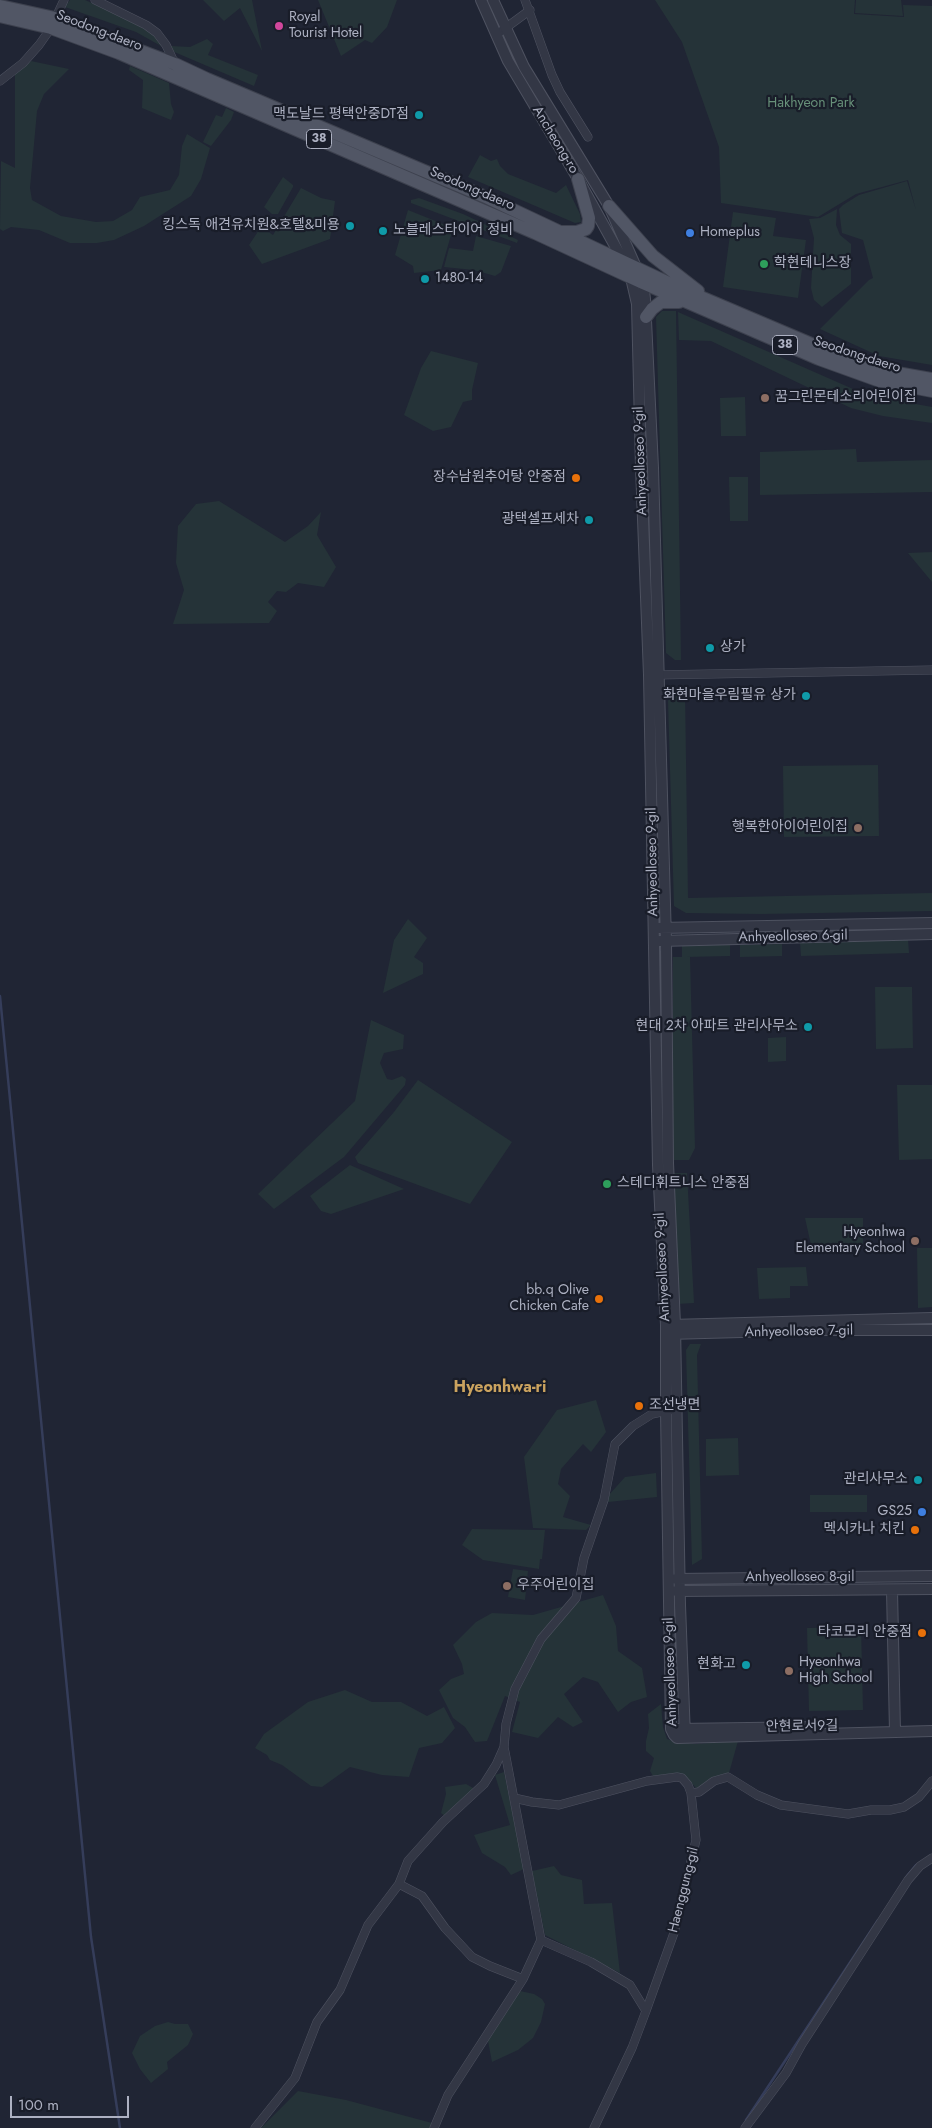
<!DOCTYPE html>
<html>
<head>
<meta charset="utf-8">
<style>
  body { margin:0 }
  #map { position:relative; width:932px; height:2128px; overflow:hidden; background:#202534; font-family:Jost,sans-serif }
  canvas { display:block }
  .scale { position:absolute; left:10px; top:2096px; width:119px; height:22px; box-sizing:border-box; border:2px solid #adb1c2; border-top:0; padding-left:6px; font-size:15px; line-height:18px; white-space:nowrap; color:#adb1c2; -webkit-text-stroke:4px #191d29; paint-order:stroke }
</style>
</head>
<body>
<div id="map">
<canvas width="932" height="2128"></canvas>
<div class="scale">100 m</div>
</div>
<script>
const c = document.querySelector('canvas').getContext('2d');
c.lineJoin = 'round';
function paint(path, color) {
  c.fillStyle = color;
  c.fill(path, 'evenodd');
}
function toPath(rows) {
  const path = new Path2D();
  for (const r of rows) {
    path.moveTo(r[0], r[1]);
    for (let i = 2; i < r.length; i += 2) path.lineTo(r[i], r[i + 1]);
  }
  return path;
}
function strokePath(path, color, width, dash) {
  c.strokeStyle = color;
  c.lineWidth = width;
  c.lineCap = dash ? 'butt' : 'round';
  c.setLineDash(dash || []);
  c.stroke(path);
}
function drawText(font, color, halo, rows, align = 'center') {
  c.font = font + ' Jost,"Noto Sans KR",sans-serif';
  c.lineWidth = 4.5;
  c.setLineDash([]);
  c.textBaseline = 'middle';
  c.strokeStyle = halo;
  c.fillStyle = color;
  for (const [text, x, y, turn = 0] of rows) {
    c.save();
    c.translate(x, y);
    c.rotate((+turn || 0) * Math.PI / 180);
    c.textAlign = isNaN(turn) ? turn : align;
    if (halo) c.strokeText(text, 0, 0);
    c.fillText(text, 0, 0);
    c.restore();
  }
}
const green = toPath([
  [70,0,85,0,135,22,149,31,163,44,161,46,136,32,65,7],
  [203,0,252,0,262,51,240,8,224,21],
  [318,0,397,0,387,27,372,43,365,40,341,56],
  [655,0,855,0,854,14,904,17,903,5,932,6,932,365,879,356,820,329,869,280,873,278,863,240,842,233,839,209,843,205,859,195,907,181,916,210,908,180,856,194,818,217,721,203,719,147,682,42],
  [856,0,901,0,903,16,855,13],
  [207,39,213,44,208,55,258,75,254,86,172,51,171,46,190,47],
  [31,61,69,69,44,94,37,111,30,188,32,200,61,216,96,222,113,221,132,210,140,197,170,190,179,175,182,146,187,134,210,148,201,179,191,196,144,226,114,240,97,243,70,243,39,230,11,227,3,231,0,229,1,161,15,168,15,73],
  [130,66,169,83,171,104,174,112,171,120,142,108,143,80,129,70],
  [226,108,234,112,231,120,211,146,203,142,216,115,222,117],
  [480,155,491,161,497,159,500,166,508,174,556,193,566,185,580,214,581,222,575,223,468,177],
  [283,177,293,185,293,187,278,214,272,214,264,207],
  [301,188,321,198,335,201,330,239,262,264,249,245,261,227,273,235],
  [419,198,463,214,518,240,517,243,411,203,411,200],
  [837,209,836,225,840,235,851,244,851,284,822,307,814,300,811,288,814,238,809,219,820,218],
  [408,210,453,228,441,270,414,273,413,266,395,255],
  [733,212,776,218,773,236,806,240,798,298,723,287],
  [476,236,511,246,501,272,495,276,474,270,444,267,449,248,473,251],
  [662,311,676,311,681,660,675,660,666,653,656,317],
  [678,312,853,389,883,398,932,407,932,423,883,416,851,408,711,341,679,340],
  [431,351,478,363,472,390,472,400,463,402,451,427,433,431,404,415,421,368],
  [745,397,746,436,721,436,720,398],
  [856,449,857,462,932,460,932,492,760,495,760,452],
  [729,477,748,477,748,521,730,521],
  [219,501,285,542,308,526,321,512,317,535,336,567,324,587,298,583,286,592,277,591,268,602,277,611,269,623,173,624,184,590,176,563,178,526,196,504],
  [932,552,932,582,908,553],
  [685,690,688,898,932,893,932,911,761,914,686,913,674,906,668,701,672,694],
  [878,765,879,836,784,837,783,766],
  [408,919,427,938,414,957,423,963,423,974,383,993,394,940],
  [908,939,909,953,801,956,800,942],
  [730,944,730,956,685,957,690,957,695,1148,689,1160,673,1160,673,957,682,957,682,945],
  [782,944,782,956,740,957,740,945],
  [875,987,912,987,913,1048,876,1049],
  [371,1020,404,1035,403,1049,384,1053,380,1063,387,1079,392,1080,402,1076,406,1079,405,1085,344,1157,274,1209,258,1194,355,1101],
  [786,1037,786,1061,768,1062,768,1038],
  [418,1080,512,1142,470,1204,358,1163,355,1157,394,1112],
  [897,1085,932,1085,932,1159,899,1160],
  [350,1165,404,1189,331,1214,321,1211,310,1196],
  [674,1173,687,1173,694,1303,677,1304],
  [805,1218,863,1218,863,1244,811,1245],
  [917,1248,932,1248,932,1307,918,1308],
  [806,1267,808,1286,790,1286,790,1298,759,1299,757,1268],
  [690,1344,701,1344,697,1355,702,1559,692,1565,686,1350],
  [596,1400,606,1432,591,1452,583,1444,561,1469,558,1484,570,1496,563,1517,591,1525,586,1530,533,1528,524,1457,557,1410],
  [738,1438,739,1475,706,1476,706,1439],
  [656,1473,657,1497,608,1502,608,1496,625,1477],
  [810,1495,867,1495,867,1512,810,1512],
  [472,1529,545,1530,542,1559,540,1559,539,1569,483,1560,462,1545],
  [513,1569,528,1571,525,1600,508,1597],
  [603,1595,616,1626,618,1651,642,1668,647,1697,631,1702,618,1712,598,1682,583,1677,564,1694,583,1722,573,1727,558,1717,538,1738,512,1732,520,1702,505,1696,487,1741,475,1742,465,1727,453,1718,439,1690,451,1679,464,1674,462,1664,453,1645,476,1622,492,1613,533,1615],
  [861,1627,863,1710,809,1711,807,1628],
  [345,1690,372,1702,401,1702,427,1716,444,1707,455,1728,442,1743,419,1748,409,1777,382,1775,350,1767,322,1787,311,1786,282,1765,270,1760,267,1755,255,1748,264,1734,308,1702],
  [661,1704,663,1727,667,1739,680,1743,696,1744,738,1741,729,1773,710,1779,697,1789,684,1775,676,1773,653,1776,650,1771,654,1758,646,1751,646,1741,649,1728,648,1714],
  [504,1772,524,1869,511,1875,505,1867,482,1853,474,1835,510,1825,495,1775],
  [466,1784,475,1789,445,1816,441,1813,446,1794,445,1787],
  [554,1866,561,1875,582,1880,584,1904,612,1903,620,1973,545,1935,532,1871],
  [520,1991,534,1994,542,1999,545,2004,541,2022,533,2038,518,2050,492,2062,488,2041],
  [168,2022,175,2024,188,2024,193,2034,188,2045,167,2062,168,2069,151,2083,140,2069,132,2053,140,2036,155,2026],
  [298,2091,346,2100,432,2123,430,2128,261,2128]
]);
const stream = toPath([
  [0,996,91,1937,120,2128],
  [907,1876,916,1865],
  [746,2120,878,1920]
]);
const minor = toPath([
  [95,0,146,25,157,33,166,45,175,64],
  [525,0,552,75,560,92,588,137],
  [496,35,530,10],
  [0,81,23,63,39,45,51,28,64,0],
  [654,675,932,670],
  [504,1747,541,1940,591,1962,630,1985,646,2011,674,1933,696,1840,691,1793,688,1785,682,1778,677,1777,647,1781,559,1805,532,1802,514,1798],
  [691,1793,699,1792,714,1781,728,1777,757,1795,781,1805,848,1814,871,1810,890,1810,904,1807,919,1797,932,1781],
  [541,1940,523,1979,490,1966,472,1957,445,1928,422,1896,399,1884,408,1861,443,1822,484,1784,496,1765,504,1747,506,1724,515,1689,541,1639,576,1598,584,1558,604,1500,615,1444,633,1426,652,1414,671,1410],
  [255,2128,295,2078,317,2022,340,1990,368,1925,399,1884],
  [434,2128,448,2095,523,1979],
  [594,2128,632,2048,646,2011],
  [745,2128,786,2073,802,2044,908,1880,920,1866,932,1858]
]);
const tertiary = toPath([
  [481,0,508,61,578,179,625,264,631,278,637,304,641,467,649,675,658,1165,666,1325,666,1411,671,1729,674,1735,677,1738,932,1731],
  [493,0,524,67,609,206,643,283,645,299,653,468,666,941,668,1163,675,1325,680,1605,685,1737],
  [658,928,932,923],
  [660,941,932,934],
  [670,1325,932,1318],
  [668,1334,814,1330,932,1330],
  [676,1579,932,1576],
  [892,1590,895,1732],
  [676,1591,932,1589],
  [678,1729,819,1727]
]);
const primary = toPath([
  [0,6,55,18,175,64,207,79,488,198,677,287,849,360,880,370,932,379],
  [0,16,51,28,119,53,535,233,643,283,819,359,880,381,932,391],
  [609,206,653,256,698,291],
  [561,232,577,232,586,229,588,226,589,218,578,179],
  [646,317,652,309,661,302,679,302]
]);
const markers = [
  [279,26,5,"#d1479c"],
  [419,115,5,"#0f9aa8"],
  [350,226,5,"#0f9aa8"],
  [383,231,5,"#0f9aa8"],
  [690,233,5,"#3f7fe0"],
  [764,264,5,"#2e9e5b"],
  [425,279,5,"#0f9aa8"],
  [765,398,5,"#8d6e63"],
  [576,478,5,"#e8710a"],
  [589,520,5,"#0f9aa8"],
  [710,648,5,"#0f9aa8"],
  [806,696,5,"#0f9aa8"],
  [858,828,5,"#8d6e63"],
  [808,1027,5,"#0f9aa8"],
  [607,1184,5,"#2e9e5b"],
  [915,1241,5,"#8d6e63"],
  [599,1299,5,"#e8710a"],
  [639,1406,5,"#e8710a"],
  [918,1480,5,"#0f9aa8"],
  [922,1512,5,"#3f7fe0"],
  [915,1530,5,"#e8710a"],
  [507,1586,5,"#8d6e63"],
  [922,1633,5,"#e8710a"],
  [746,1665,5,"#0f9aa8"],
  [789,1671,5,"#8d6e63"]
];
const shields = [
  [319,139,25],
  [785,345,25]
];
const shieldNames = [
  ["38",319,139],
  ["38",785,345]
];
const poiNames = [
  ["Royal",289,18,"left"],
  ["Tourist Hotel",289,34,"left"],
  ["맥도날드 평택안중DT점",409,115],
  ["킹스독 애견유치원&호텔&미용",340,226],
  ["노블레스타이어 정비",393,231,"left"],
  ["Homeplus",700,233,"left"],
  ["학현테니스장",774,264,"left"],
  ["1480-14",435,279,"left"],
  ["꿈그린몬테소리어린이집",775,398,"left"],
  ["장수남원추어탕 안중점",566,478],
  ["광택셀프세차",579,520],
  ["상가",720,648,"left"],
  ["화현마을우림필유 상가",796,696],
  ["행복한아이어린이집",848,828],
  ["현대 2차 아파트 관리사무소",798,1027],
  ["스테디휘트니스 안중점",617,1184,"left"],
  ["Hyeonhwa",905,1233],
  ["Elementary School",905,1249],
  ["bb.q Olive",589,1291],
  ["Chicken Cafe",589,1307],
  ["조선냉면",649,1406,"left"],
  ["관리사무소",908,1480],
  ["GS25",912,1512],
  ["멕시카나 치킨",905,1530],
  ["우주어린이집",517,1586,"left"],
  ["타코모리 안중점",912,1633],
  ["Hyeonhwa",799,1663,"left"],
  ["High School",799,1679,"left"],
  ["현화고",736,1665]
];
const streetNames = [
  ["Seodong-daero",99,31,21],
  ["Ancheong-ro",555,140,59],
  ["Seodong-daero",472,189,23],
  ["Seodong-daero",857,355,18],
  ["Anhyeolloseo 9-gil",641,461,-92],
  ["Anhyeolloseo 9-gil",653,862,-91],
  ["Anhyeolloseo 6-gil",793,937,-1],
  ["Anhyeolloseo 9-gil",663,1267,-93],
  ["Anhyeolloseo 7-gil",799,1332,-1],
  ["Anhyeolloseo 8-gil",800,1578],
  ["Anhyeolloseo 9-gil",671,1672,-92],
  ["안현로서9길",802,1727,-1],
  ["Haenggung-gil",684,1890,-76]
];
const parkNames = [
  ["Hakhyeon Park",811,104]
];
const quarterNames = [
  ["Hyeonhwa-ri",500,1388]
];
paint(green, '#253338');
strokePath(stream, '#353d5a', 2.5);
strokePath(minor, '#4e5260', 9);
strokePath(tertiary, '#4e5260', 12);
strokePath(primary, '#3d414e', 14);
strokePath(minor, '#333745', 8);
strokePath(tertiary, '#333745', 10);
strokePath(primary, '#515665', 12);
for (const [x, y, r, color] of markers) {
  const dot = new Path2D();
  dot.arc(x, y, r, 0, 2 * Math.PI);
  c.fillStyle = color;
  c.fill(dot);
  strokePath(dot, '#191d29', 2);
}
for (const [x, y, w] of shields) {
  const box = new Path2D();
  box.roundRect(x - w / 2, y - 9.5, w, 19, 4);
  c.fillStyle = '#191d29';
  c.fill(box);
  strokePath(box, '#adb1c2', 1);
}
drawText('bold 12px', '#adb1c2', null, shieldNames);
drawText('14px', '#adb1c2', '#191d29', poiNames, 'right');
drawText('14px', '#adb1c2', '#191d29', streetNames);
drawText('14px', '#679079', '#191d29', parkNames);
drawText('bold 16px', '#cba35f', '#191d29', quarterNames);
</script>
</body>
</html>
